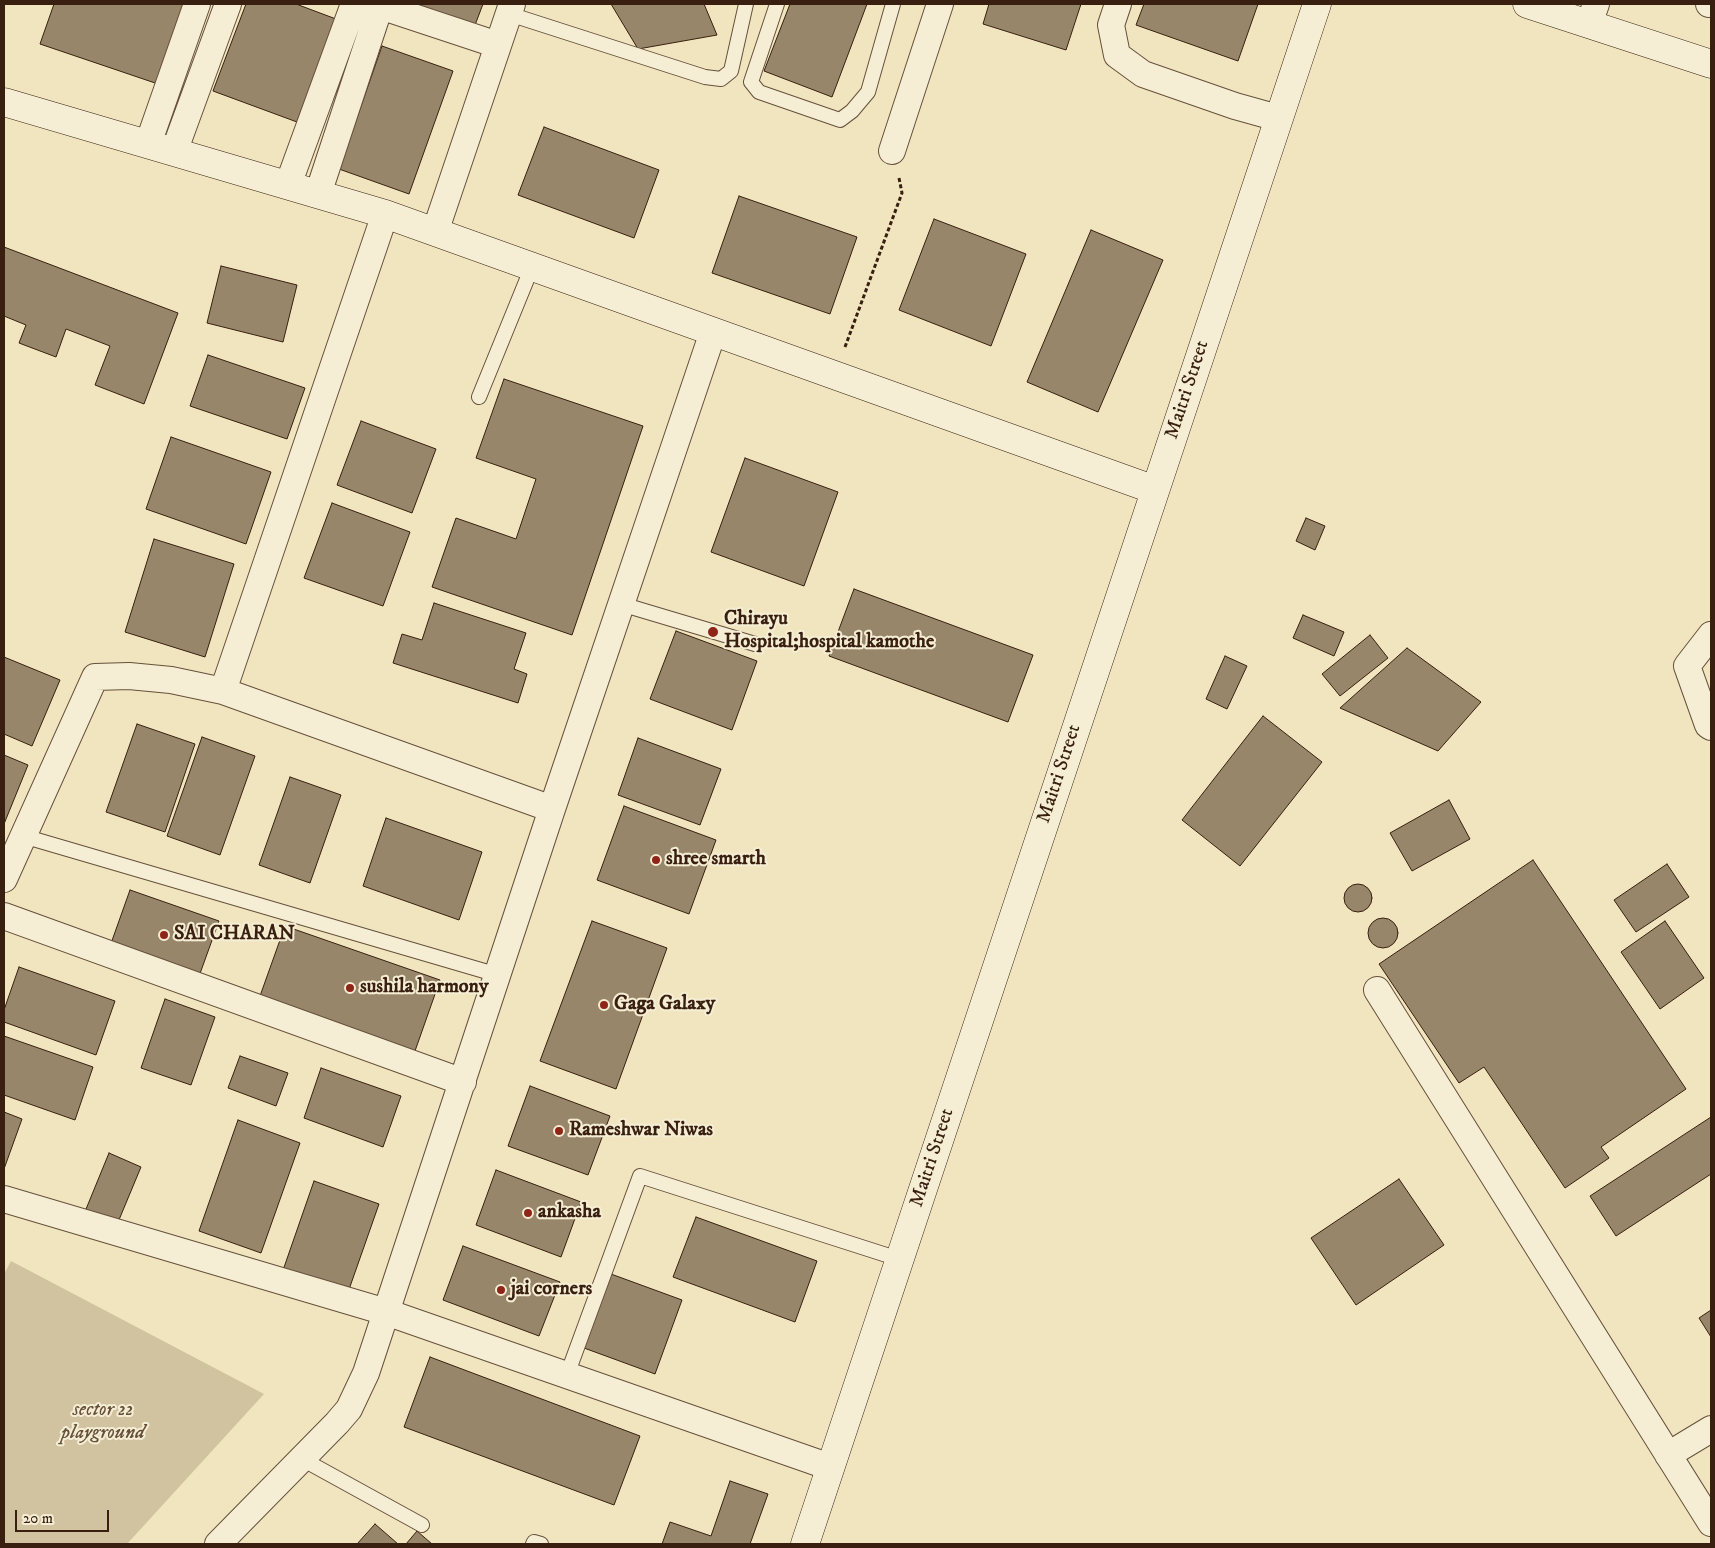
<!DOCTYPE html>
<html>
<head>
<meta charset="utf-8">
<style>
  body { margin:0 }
  #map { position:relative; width:1715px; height:1548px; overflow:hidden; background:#f0e5be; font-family:"IM FELL DW Pica",serif }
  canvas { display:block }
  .frame { position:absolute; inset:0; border:5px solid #381f0f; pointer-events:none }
  .scale { position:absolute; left:15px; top:1510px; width:94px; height:22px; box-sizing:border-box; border:2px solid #381f0f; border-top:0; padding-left:6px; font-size:15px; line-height:18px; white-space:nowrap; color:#381f0f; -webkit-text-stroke:4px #f5eed5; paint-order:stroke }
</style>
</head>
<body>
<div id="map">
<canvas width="1715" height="1548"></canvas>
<div class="frame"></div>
<div class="scale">20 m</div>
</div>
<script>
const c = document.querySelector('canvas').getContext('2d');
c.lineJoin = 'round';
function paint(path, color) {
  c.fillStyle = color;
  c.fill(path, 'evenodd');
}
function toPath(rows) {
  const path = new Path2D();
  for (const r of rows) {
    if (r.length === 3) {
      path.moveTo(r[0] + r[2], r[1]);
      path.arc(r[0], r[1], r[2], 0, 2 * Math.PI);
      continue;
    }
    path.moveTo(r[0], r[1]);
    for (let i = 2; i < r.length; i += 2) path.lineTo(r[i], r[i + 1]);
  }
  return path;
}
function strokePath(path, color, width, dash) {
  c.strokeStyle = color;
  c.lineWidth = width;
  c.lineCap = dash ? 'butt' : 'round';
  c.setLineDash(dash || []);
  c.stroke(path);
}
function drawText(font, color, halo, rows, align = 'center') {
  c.font = font + ' "IM FELL DW Pica",serif';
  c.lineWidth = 4;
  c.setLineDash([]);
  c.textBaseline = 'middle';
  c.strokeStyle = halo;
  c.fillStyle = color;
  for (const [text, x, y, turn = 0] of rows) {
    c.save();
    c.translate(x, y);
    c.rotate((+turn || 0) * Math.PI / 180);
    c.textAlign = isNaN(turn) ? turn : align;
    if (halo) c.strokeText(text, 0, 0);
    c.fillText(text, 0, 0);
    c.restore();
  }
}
const green = toPath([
  [11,1261,264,1394,127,1544,4,1544,4,1274]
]);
const building = toPath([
  [54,4,189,4,161,85,40,44,54,4],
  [246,4,296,4,336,19,297,122,213,91,246,4],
  [392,4,483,4,472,33,392,4],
  [611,4,704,4,717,35,638,49,611,4],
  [790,4,867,4,832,97,764,71,790,4],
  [989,4,1081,4,1066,50,983,24,989,4],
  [1144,4,1258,4,1238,61,1136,25,1144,4],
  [382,46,453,71,409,194,339,169,382,46],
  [544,127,659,170,634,238,518,195,544,127],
  [739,196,857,237,830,314,712,273,739,196],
  [934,219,1026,254,991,346,899,310,934,219],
  [1091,230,1163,260,1098,412,1027,382,1091,230],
  [4,247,178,313,144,404,95,385,110,346,66,329,56,357,19,343,26,325,4,316,4,247],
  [221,266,297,285,283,342,207,323,221,266],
  [208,355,305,388,287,439,190,406,208,355],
  [504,379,643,426,572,635,432,587,456,518,516,539,536,479,476,458,504,379],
  [361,421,436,449,412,513,337,485,361,421],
  [171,437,271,472,246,544,146,509,171,437],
  [745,458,838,492,804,586,711,552,745,458],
  [332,503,410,532,383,606,304,578,332,503],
  [1306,518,1325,526,1315,550,1296,541,1306,518],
  [154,539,234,564,205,657,125,632,154,539],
  [854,589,1033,655,1008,722,829,656,854,589],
  [434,603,526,633,514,669,527,674,518,703,393,663,402,634,422,640,434,603],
  [1303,615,1344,632,1334,656,1293,638,1303,615],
  [676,631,757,661,732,730,650,699,676,631],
  [1370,635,1388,658,1340,696,1322,674,1370,635],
  [1407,648,1481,702,1438,751,1340,708,1407,648],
  [1225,656,1247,666,1227,709,1206,699,1225,656],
  [4,657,60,680,32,746,4,734,4,657],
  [1263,716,1322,762,1240,866,1182,820,1263,716],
  [137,724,195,744,165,832,106,812,137,724],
  [202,737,255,756,220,855,167,836,202,737],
  [638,738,721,769,700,825,618,795,638,738],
  [4,755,28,765,4,824,4,755],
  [290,777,341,795,310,883,259,865,290,777],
  [1449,800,1470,839,1412,871,1390,833,1449,800],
  [624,806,716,840,689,914,597,880,624,806],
  [386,818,482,852,459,920,363,886,386,818],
  [1533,860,1686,1089,1601,1147,1609,1158,1565,1188,1484,1067,1459,1083,1379,964,1533,860],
  [1667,864,1689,897,1636,932,1614,900,1667,864],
  [1358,898,14],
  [130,890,219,921,198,979,109,949,130,890],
  [1383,933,15],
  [592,921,667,948,616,1089,540,1061,592,921],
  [1665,921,1704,978,1660,1009,1621,952,1665,921],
  [285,926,440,980,415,1051,260,996,285,926],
  [19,967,115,1001,96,1055,4,1022,4,1010,19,967],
  [165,999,215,1017,191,1085,141,1068,165,999],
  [4,1036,93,1067,75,1120,4,1095,4,1036],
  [240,1056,288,1073,276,1106,228,1088,240,1056],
  [321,1068,401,1096,383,1147,304,1118,321,1068],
  [530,1086,610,1116,588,1175,508,1146,530,1086],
  [4,1112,22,1119,4,1169,4,1112],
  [1711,1117,1711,1174,1616,1236,1590,1196,1711,1117],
  [238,1120,300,1143,261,1253,199,1231,238,1120],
  [109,1153,141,1167,116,1227,84,1214,109,1153],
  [496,1170,581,1202,561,1257,476,1225,496,1170],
  [1399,1179,1444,1245,1356,1305,1311,1238,1399,1179],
  [314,1181,379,1204,346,1298,281,1276,314,1181],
  [696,1217,817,1261,795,1322,673,1277,696,1217],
  [463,1246,560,1282,539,1336,443,1300,463,1246],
  [611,1274,682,1300,655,1374,584,1348,611,1274],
  [1711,1310,1711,1337,1699,1318,1711,1310],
  [430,1357,640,1436,614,1505,404,1427,430,1357],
  [730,1481,768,1494,750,1544,662,1544,670,1522,711,1536,730,1481],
  [375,1524,398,1544,357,1544,375,1524],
  [417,1531,432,1544,406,1544,417,1531]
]);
const path = toPath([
  [845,347,902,193,899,178]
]);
const lane = toPath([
  [777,4,751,82,759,92,840,120,852,111,868,92,893,4],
  [509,14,705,77,721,79,731,71,746,4],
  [479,397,532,267],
  [621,604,755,644],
  [23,836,498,975],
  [567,1375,640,1176,899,1259],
  [302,1459,422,1525],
  [533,1544,534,1542,541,1544]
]);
const street = toPath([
  [1118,4,1111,25,1117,55,1143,74,1235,106,1278,118],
  [1709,4,1711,4],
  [1589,24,1596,4],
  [148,144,197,4],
  [892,151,940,4],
  [174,152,228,4],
  [288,185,354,4],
  [318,194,380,6,498,45],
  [385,214,223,691,552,809],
  [435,232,512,4],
  [1711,635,1687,666,1708,725,1711,727],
  [4,879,95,677,129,676,171,680,223,691],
  [4,916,463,1082],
  [1377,990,1711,1523],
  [4,1199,386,1312,830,1467],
  [1668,1455,1711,1429],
  [218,1544,337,1423,349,1409,366,1373,552,809,713,332]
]);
const secondary = toPath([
  [1527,4,1711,64],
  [4,102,385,214,1155,490],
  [805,1544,1317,4]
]);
const markers = [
  [713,632,6,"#8f2418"],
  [656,860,5,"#8f2418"],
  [164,935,5,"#8f2418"],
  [350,988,5,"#8f2418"],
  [604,1005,5,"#8f2418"],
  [559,1131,5,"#8f2418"],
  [528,1213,5,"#8f2418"],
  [501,1290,5,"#8f2418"]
];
const streetNames = [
  ["Maitri Street",1188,390,-72],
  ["Maitri Street",1060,774,-72],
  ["Maitri Street",933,1158,-72]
];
const poiNames = [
  ["Chirayu",724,620],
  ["Hospital;hospital kamothe",724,643],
  ["shree smarth",666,860],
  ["SAI CHARAN",174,935],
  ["sushila harmony",360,988],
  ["Gaga Galaxy",614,1005],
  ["Rameshwar Niwas",569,1131],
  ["ankasha",538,1213],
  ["jai corners",511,1290]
];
const parkNames = [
  ["sector 22",103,1411],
  ["playground",103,1434]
];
paint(green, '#d1c3a0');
paint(building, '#98866a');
strokePath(building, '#381f0f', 1);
strokePath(lane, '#66503b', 16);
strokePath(street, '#66503b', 28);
strokePath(secondary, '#381f0f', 29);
strokePath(path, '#381f0f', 3, [4, 2.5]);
strokePath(lane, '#f5eed5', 14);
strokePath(street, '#f5eed5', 26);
strokePath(secondary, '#f5eed5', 28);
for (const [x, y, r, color] of markers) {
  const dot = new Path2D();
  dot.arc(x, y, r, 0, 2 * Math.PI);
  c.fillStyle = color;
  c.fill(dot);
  strokePath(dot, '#f5eed5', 2);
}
drawText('20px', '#381f0f', '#f5eed5', streetNames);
drawText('bold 20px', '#381f0f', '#f5eed5', poiNames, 'left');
drawText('italic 20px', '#66503a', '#f5eed5', parkNames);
</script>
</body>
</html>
